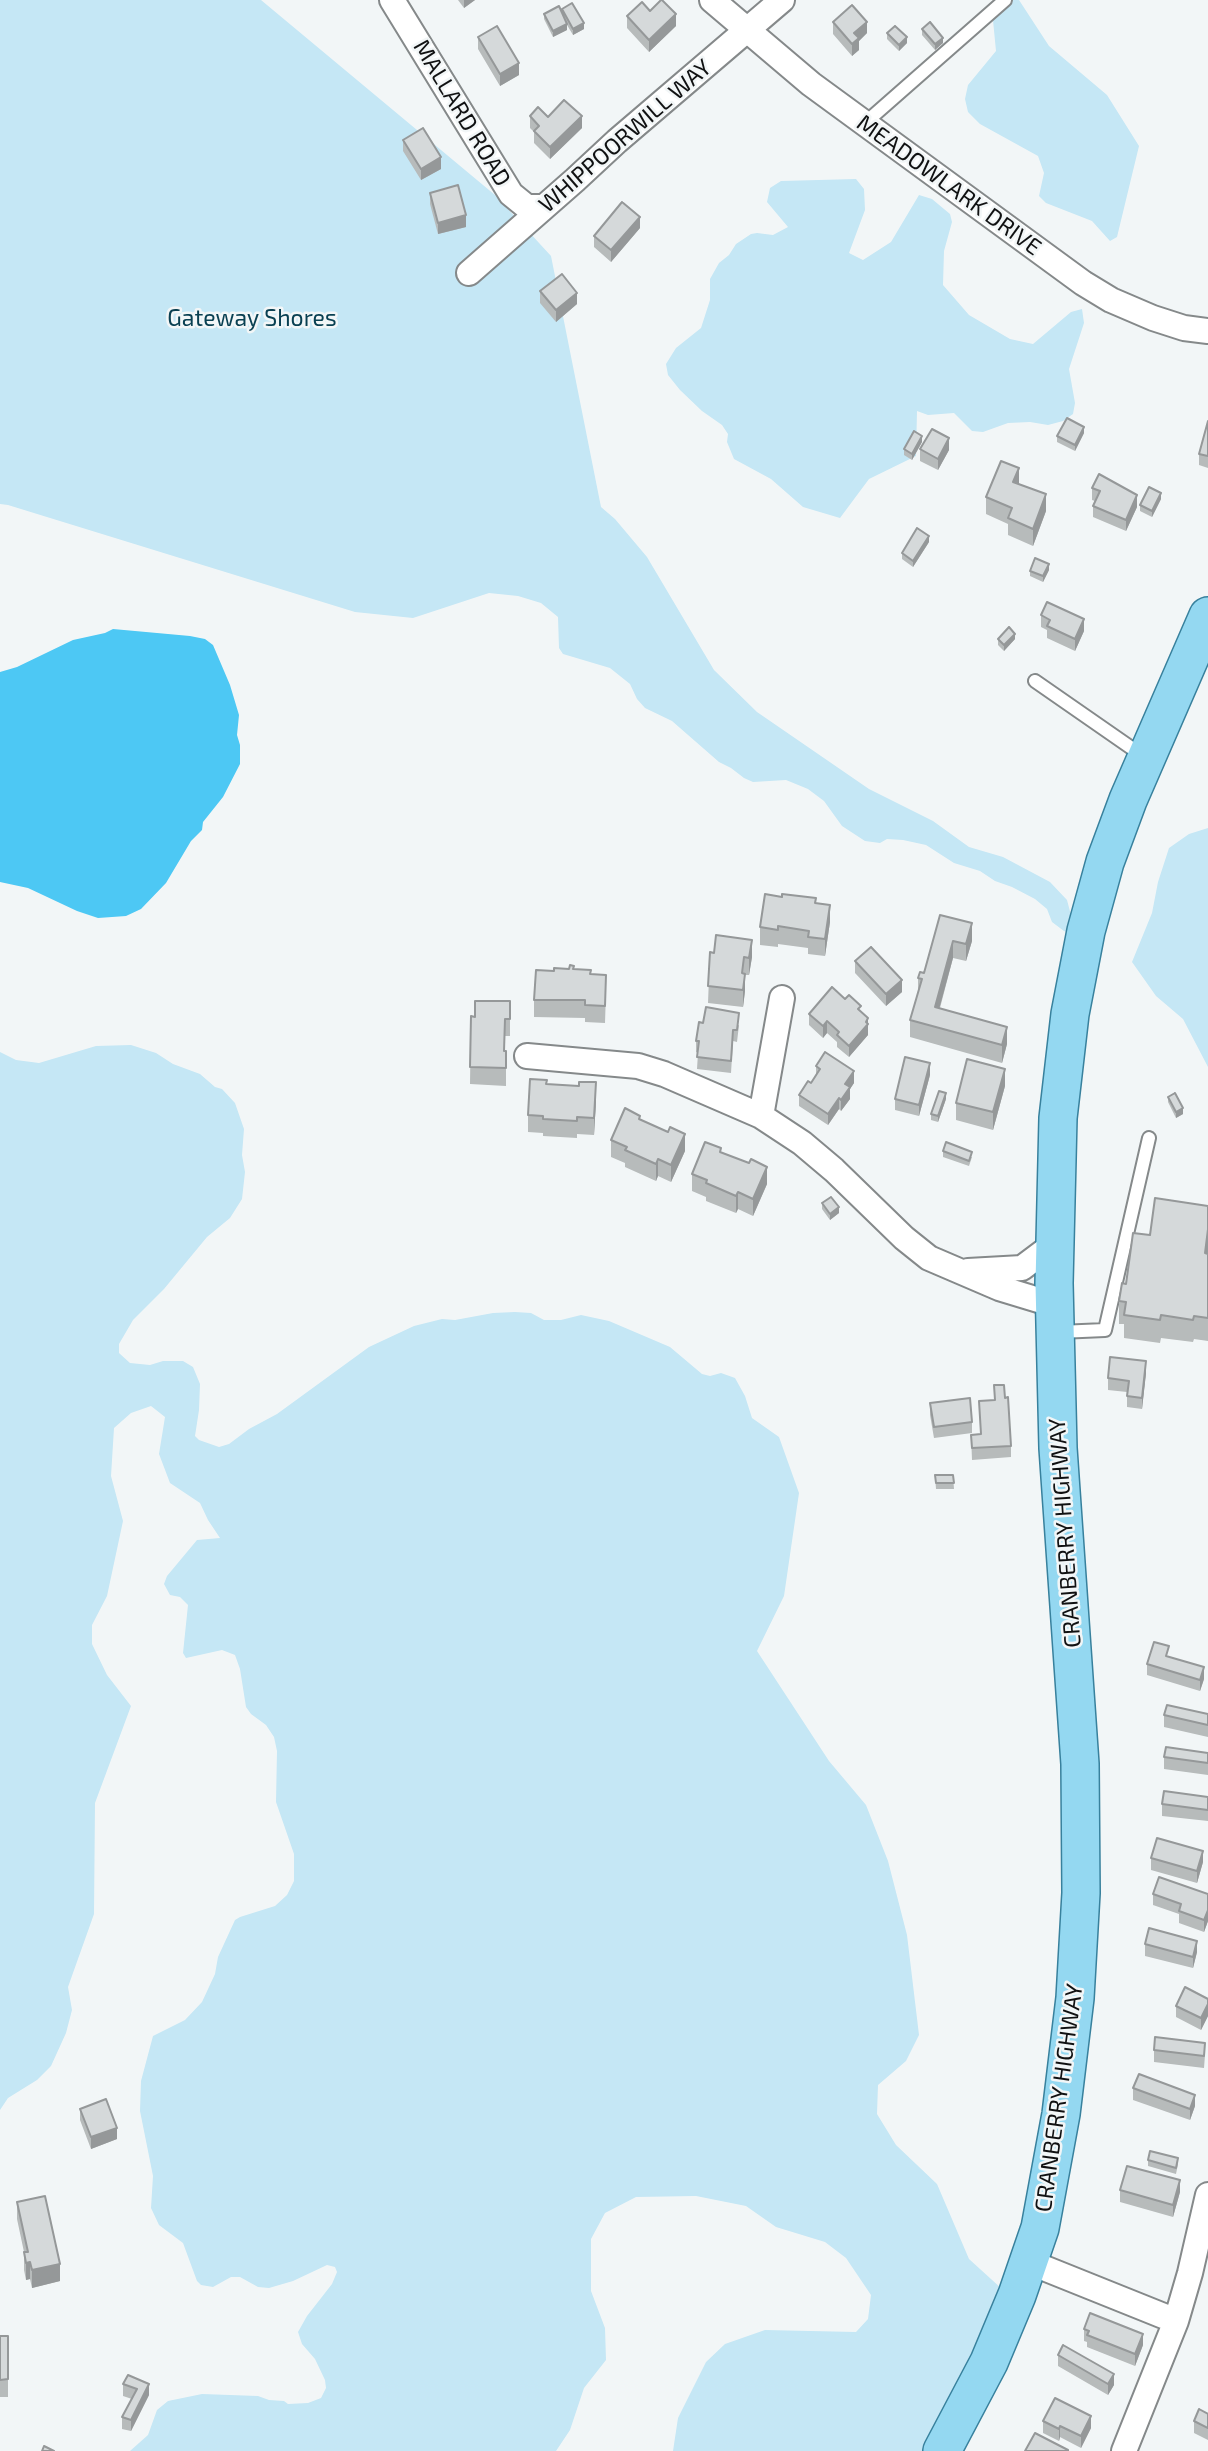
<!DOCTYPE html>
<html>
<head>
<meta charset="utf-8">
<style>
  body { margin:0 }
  canvas { display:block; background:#f2f6f7 }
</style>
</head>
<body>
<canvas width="1208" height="2451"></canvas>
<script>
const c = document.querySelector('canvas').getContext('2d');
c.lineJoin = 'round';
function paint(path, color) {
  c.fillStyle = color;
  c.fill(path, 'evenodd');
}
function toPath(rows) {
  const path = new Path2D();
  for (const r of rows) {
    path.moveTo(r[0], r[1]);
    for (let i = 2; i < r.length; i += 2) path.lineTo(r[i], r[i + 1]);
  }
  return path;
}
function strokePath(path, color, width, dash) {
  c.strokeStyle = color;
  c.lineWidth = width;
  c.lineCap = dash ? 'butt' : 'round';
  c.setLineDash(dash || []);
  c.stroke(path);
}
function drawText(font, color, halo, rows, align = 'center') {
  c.font = font + ' "Exo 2",sans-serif';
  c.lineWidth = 5;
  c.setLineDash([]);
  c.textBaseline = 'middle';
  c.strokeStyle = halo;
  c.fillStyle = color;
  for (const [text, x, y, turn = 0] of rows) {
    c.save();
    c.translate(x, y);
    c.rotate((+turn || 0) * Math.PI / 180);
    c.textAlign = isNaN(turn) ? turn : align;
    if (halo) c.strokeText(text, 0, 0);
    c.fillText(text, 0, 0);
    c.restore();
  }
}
const green = toPath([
  [0,0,261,0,495,195,551,256,601,507,615,519,647,557,714,670,757,712,869,789,933,821,969,847,1003,857,1050,882,1067,900,1072,919,1070,933,1064,931,1052,922,1047,909,1035,899,1012,887,995,881,980,871,954,863,926,845,903,840,887,839,880,843,865,841,842,826,824,801,808,789,786,780,753,782,744,778,731,768,719,762,672,721,645,708,637,699,630,684,610,668,563,654,559,648,558,617,541,603,518,596,489,593,413,618,355,612,8,505,0,504],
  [1000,0,1019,0,1049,46,1107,95,1139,146,1117,237,1110,241,1092,221,1046,203,1039,196,1044,173,1038,156,980,124,968,112,965,99,968,85,996,51,992,10],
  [856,179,864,189,865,210,849,253,863,260,891,242,919,195,932,199,950,214,952,222,944,251,943,285,969,315,1010,339,1033,344,1071,312,1082,309,1084,323,1069,369,1075,403,1073,414,1063,421,1048,425,1030,422,1008,423,983,432,972,431,954,413,928,415,917,411,916,456,869,479,840,518,803,507,771,479,734,459,727,442,728,434,722,425,702,411,680,390,668,375,666,364,676,348,701,328,710,300,710,279,719,263,729,255,736,244,751,234,757,233,773,235,788,227,767,202,770,188,781,181],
  [1208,828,1208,1067,1183,1019,1156,996,1132,962,1152,913,1158,882,1169,848,1189,834],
  [131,1045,156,1053,173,1064,200,1074,215,1087,222,1089,235,1103,244,1129,242,1155,245,1172,242,1199,230,1218,207,1237,164,1289,133,1320,119,1344,119,1353,130,1363,150,1365,163,1361,183,1361,193,1367,200,1384,199,1410,195,1436,199,1440,219,1447,229,1444,249,1429,277,1414,369,1347,414,1326,442,1319,455,1320,493,1313,515,1312,531,1313,544,1320,561,1320,581,1315,609,1321,670,1347,702,1374,710,1376,721,1373,735,1378,745,1396,752,1418,779,1437,799,1493,784,1596,757,1651,829,1761,866,1805,888,1861,907,1935,919,2035,906,2061,878,2085,877,2114,896,2145,937,2184,969,2259,1002,2289,932,2451,673,2451,678,2418,706,2362,725,2344,765,2330,856,2332,868,2319,871,2295,846,2258,825,2242,776,2227,746,2206,696,2196,636,2197,605,2213,591,2239,591,2291,605,2328,606,2360,584,2388,570,2430,556,2451,130,2451,148,2435,157,2410,168,2401,202,2394,258,2396,269,2400,284,2401,288,2404,308,2403,321,2398,326,2388,325,2380,315,2359,302,2344,298,2332,307,2316,332,2284,337,2272,335,2267,327,2265,293,2281,269,2288,258,2287,240,2277,231,2277,213,2287,201,2285,197,2281,183,2243,159,2225,151,2208,153,2176,140,2111,141,2081,153,2036,185,2020,202,2002,215,1974,218,1957,235,1920,240,1917,275,1906,287,1895,294,1881,294,1854,276,1802,277,1751,274,1737,266,1725,251,1714,246,1707,240,1669,235,1655,222,1650,186,1658,183,1653,188,1605,180,1597,170,1595,164,1584,167,1576,197,1540,220,1538,208,1520,200,1503,170,1483,159,1454,165,1417,151,1406,131,1413,114,1428,111,1476,123,1521,107,1596,92,1625,92,1644,107,1675,131,1706,95,1803,94,1914,68,1987,72,2010,66,2033,51,2066,37,2080,8,2098,0,2110,0,1052,16,1060,39,1063,96,1046]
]);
const water = toPath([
  [113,629,190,636,205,639,213,645,230,685,239,715,237,735,240,745,240,764,223,797,203,822,202,830,191,841,166,883,141,909,126,916,98,918,77,911,28,888,0,882,0,672,17,667,73,640,105,633]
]);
const service = toPath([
  [865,123,1005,0],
  [1035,681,1143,756],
  [1059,1332,1105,1330,1149,1138]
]);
const minor = toPath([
  [392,0,511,194,527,207,544,207],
  [712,0,811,84,1083,283,1111,300,1153,318,1184,328,1208,331],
  [469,273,575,180,617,141,782,0],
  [527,1056,638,1066,664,1074,761,1116,802,1143,834,1170,904,1238,929,1258,999,1288,1055,1305],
  [761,1116,782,998],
  [968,1271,1022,1268,1054,1244],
  [1029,2262,1176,2321,1124,2451],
  [1176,2321,1190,2273,1208,2195]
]);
const primary = toPath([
  [942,2451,989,2362,1017,2295,1040,2228,1061,2114,1075,1998,1081,1893,1080,1764,1058,1448,1054,1283,1058,1118,1070,1014,1086,931,1105,862,1128,800,1208,616]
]);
const wall = toPath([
  [458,0,475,0,464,8],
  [562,9,584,29,573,35,567,25,567,30,553,37,544,19,544,14,562,12],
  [650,11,676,26,649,52,627,28,627,16],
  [833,22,867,33,859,41,859,50,852,56,833,34],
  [922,29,943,43,935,50,922,35],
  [887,33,907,43,899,51,887,39],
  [478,37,519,75,500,86,478,49],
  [530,116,548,117,582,128,550,159,534,143,534,132,530,128],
  [403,140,441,169,421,180,403,151],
  [430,193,466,227,438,234,430,204],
  [640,228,611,262,594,247,594,236],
  [540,291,577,304,556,322,540,303],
  [1208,421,1208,468,1199,465,1199,454],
  [1084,433,1075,451,1057,442,1057,436],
  [922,442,912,460,904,455,904,449],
  [920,449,949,450,938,470,920,461],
  [1019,484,1046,511,1033,546,1008,535,1008,524,986,514,986,497],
  [1092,488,1137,507,1126,531,1093,517,1093,506,1095,501,1092,500],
  [1161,499,1152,517,1140,511,1140,505],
  [929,542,913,567,902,559,902,553],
  [1049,570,1043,582,1030,576,1030,571],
  [1041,615,1084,631,1075,651,1047,638,1047,630,1041,627],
  [998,639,1015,639,1004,651,998,645],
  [816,903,830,922,825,956,808,954,808,948,778,944,778,947,760,945,760,927],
  [940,915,972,941,966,961,953,958,940,1008,1007,1044,1002,1063,910,1037,910,1020,918,992,918,978,924,973],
  [710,952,752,957,749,975,745,975,745,991,743,1007,708,1003],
  [855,961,902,992,886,1006,855,973],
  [574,969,591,974,606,992,605,1023,585,1022,585,1018,534,1017,534,1000,554,971],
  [510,1001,510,1036,505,1036,504,1051,506,1051,506,1086,470,1084,471,1016,475,1017],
  [861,1012,868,1018,868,1035,849,1057,837,1047,837,1042,827,1033,823,1038,809,1025,809,1014],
  [739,1025,737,1042,733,1041,731,1073,697,1069,698,1053,696,1052,696,1041],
  [816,1066,854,1083,850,1089,850,1099,841,1111,839,1109,828,1125,799,1106,799,1095,811,1083,816,1076],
  [930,1075,919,1116,895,1110,895,1099],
  [547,1084,596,1100,594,1135,577,1134,577,1138,543,1136,543,1133,528,1132,528,1115],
  [1005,1086,993,1130,956,1120,956,1103],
  [1168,1097,1183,1114,1176,1118,1168,1102],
  [946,1099,938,1122,931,1120,931,1114],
  [640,1119,685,1151,671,1182,658,1176,656,1181,625,1167,625,1163,611,1157,611,1140],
  [943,1151,972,1157,969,1166,943,1157],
  [721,1152,767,1184,753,1216,738,1209,736,1213,706,1201,706,1197,692,1191,692,1174],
  [822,1203,839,1213,830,1220,822,1209],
  [1208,1206,1208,1341,1194,1339,1193,1342,1161,1338,1160,1343,1124,1338,1124,1324,1119,1324,1119,1301,1126,1284,1150,1235],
  [1146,1373,1142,1409,1127,1407,1127,1392,1108,1390,1108,1378],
  [994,1385,1005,1398,1011,1446,1011,1457,972,1460,971,1435,981,1434,979,1401,994,1400],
  [930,1403,972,1422,972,1433,934,1438,930,1415],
  [935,1475,953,1475,954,1489,936,1489],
  [1169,1657,1204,1679,1200,1691,1147,1675,1147,1664],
  [1208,1714,1208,1737,1164,1727,1164,1715],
  [1208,1753,1208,1775,1164,1769,1164,1757],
  [1208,1797,1208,1821,1162,1816,1162,1804],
  [1151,1858,1203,1862,1197,1883,1151,1870],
  [1153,1894,1208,1894,1208,1921,1204,1932,1179,1923,1179,1914,1153,1905],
  [1145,1944,1197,1952,1193,1968,1145,1956],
  [1208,1999,1208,2016,1201,2030,1176,2017,1176,2006],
  [1154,2050,1205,2055,1204,2068,1154,2062],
  [1133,2088,1195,2106,1190,2120,1133,2100],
  [80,2109,117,2139,91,2149,80,2120],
  [1148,2160,1178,2164,1176,2174,1148,2166],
  [1120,2190,1180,2192,1173,2217,1120,2202],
  [17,2202,60,2281,32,2288,30,2279,26,2280,24,2270,24,2252,17,2219],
  [1084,2329,1143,2345,1135,2366,1087,2347,1087,2342,1084,2341],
  [0,2336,8,2336,8,2397,0,2397],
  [1058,2355,1114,2385,1108,2395,1058,2366],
  [128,2375,149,2395,131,2431,122,2429,122,2417,132,2399,123,2396,123,2384],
  [1208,2414,1208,2440,1194,2433,1194,2421],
  [1043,2421,1091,2428,1081,2448,1060,2437,1059,2441,1043,2433]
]);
const shadedWall = toPath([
  [464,0,475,0,464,8],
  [676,14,676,26,649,52,649,40],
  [867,22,867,33,859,41,859,50,852,56,852,44,854,33],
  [584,23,584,29,573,35,573,29],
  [567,24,567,30,553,37,553,31],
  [907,37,907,43,899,51,899,45],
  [943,38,943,43,935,50,935,44],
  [519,63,519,75,500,86,500,74],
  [582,116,582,128,550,159,550,147],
  [441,157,441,169,421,180,421,169],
  [466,215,466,227,438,234,438,223],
  [640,217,640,228,611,262,611,250],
  [577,293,577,304,556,322,556,310],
  [1084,427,1084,433,1075,451,1075,445],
  [922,436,922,442,912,460,912,454],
  [949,438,949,450,938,470,938,459],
  [1019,468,1019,485,1013,482],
  [1161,493,1161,499,1152,517,1152,511],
  [1046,494,1046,511,1033,546,1033,529],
  [1137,495,1137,507,1126,531,1126,520],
  [929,536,929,542,913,567,913,561],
  [1049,564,1049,570,1043,582,1043,576],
  [1084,619,1084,631,1075,651,1075,639],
  [1015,634,1015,639,1004,651,1004,645],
  [830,905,830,922,825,956,825,939],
  [972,923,972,941,966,961,966,944],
  [752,940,752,957,749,975,749,958],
  [953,941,953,958,935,1024,935,1007],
  [745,974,745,991,743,1007,743,990],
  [902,980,902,992,886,1006,886,994],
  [868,1018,868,1035,849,1057,849,1046],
  [827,1021,827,1033,823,1038,823,1026],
  [1007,1027,1007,1044,1002,1063,1002,1045],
  [930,1063,930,1075,919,1116,919,1105],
  [1005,1069,1005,1086,993,1130,993,1112],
  [854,1071,854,1083,850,1089,850,1099,841,1111,841,1100,845,1084],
  [596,1082,596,1100,594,1135,594,1118],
  [946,1093,946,1099,938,1122,938,1116],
  [839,1098,839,1109,828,1125,828,1114],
  [1183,1108,1183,1114,1176,1118,1176,1112],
  [685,1134,685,1151,671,1182,671,1165],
  [658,1159,658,1176,656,1181,656,1164],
  [767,1167,767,1184,753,1216,753,1199],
  [738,1192,738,1209,736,1213,736,1196],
  [839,1207,839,1213,830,1220,830,1214],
  [1208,1229,1208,1252,1205,1276,1205,1253],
  [1146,1361,1146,1373,1142,1409,1142,1398],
  [1204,1667,1204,1679,1200,1691,1200,1680],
  [1203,1851,1203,1862,1197,1883,1197,1871],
  [1208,1910,1208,1921,1204,1932,1204,1920],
  [1197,1941,1197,1952,1193,1968,1193,1957],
  [1208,2004,1208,2016,1201,2030,1201,2018],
  [1195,2095,1195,2106,1190,2120,1190,2109],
  [117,2128,117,2139,91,2149,91,2137],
  [1180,2180,1180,2192,1173,2217,1173,2205],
  [30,2262,30,2279,26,2280,26,2263],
  [60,2264,60,2281,32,2288,32,2270],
  [1143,2334,1143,2345,1135,2366,1135,2354],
  [1114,2374,1114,2385,1108,2395,1108,2384],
  [149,2384,149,2395,131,2431,131,2420],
  [1091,2416,1091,2428,1081,2448,1081,2436],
  [1060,2426,1060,2437,1059,2441,1059,2429]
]);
const building = toPath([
  [661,0,662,0,676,14,649,40,627,16,642,2,650,11,661,0],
  [572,3,584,23,573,29,562,9,572,3],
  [852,5,867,22,854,33,859,38,852,44,833,22,852,5],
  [559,6,567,24,553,31,544,14,559,6],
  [930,22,943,38,935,44,922,29,930,22],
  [497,26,519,63,500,74,478,37,497,26],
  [895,26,907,37,899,45,887,33,895,26],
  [564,100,582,116,550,147,534,131,539,126,530,116,538,107,548,117,564,100],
  [423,128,441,157,421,169,403,140,423,128],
  [458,185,466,215,438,223,430,193,458,185],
  [622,202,640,217,611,250,594,236,622,202],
  [562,274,577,293,556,310,540,291,562,274],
  [1067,418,1084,427,1075,445,1057,436,1067,418],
  [1208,421,1208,456,1199,454,1208,421],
  [932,429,949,438,938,459,920,449,932,429],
  [914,431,922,436,912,454,904,449,914,431],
  [1001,461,1019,468,1013,482,1046,494,1033,529,1008,518,1012,508,986,497,1001,461],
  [1099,474,1137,495,1126,520,1093,506,1100,491,1092,488,1099,474],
  [1149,487,1161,493,1152,511,1140,505,1149,487],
  [917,528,929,536,913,561,902,553,917,528],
  [1035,558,1049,564,1043,576,1030,571,1035,558],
  [1047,602,1084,619,1075,639,1047,626,1050,620,1041,615,1047,602],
  [1009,627,1015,634,1004,645,998,639,1009,627],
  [765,894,782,897,782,894,816,898,815,903,830,905,825,939,808,937,809,931,778,926,778,930,760,927,765,894],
  [940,915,972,923,966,944,953,941,935,1007,1007,1027,1002,1045,910,1020,922,979,918,978,920,972,924,973,940,915],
  [716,935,752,940,749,958,744,957,742,973,745,974,743,990,708,986,710,952,714,953,716,935],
  [871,947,902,980,886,994,855,961,871,947],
  [570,965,574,966,573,969,591,970,590,974,606,975,605,1006,585,1005,585,1000,534,1000,536,970,554,971,554,968,569,969,570,965],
  [832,987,845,999,849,995,861,1006,858,1009,868,1018,866,1022,868,1024,849,1046,837,1035,839,1032,827,1021,823,1026,809,1014,832,987],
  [475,1001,510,1001,510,1019,505,1019,504,1051,506,1051,506,1068,470,1067,471,1016,475,1017,475,1001],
  [706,1007,739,1013,737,1030,733,1030,731,1061,697,1057,699,1041,696,1041,699,1022,703,1023,706,1007],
  [825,1052,854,1071,845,1084,850,1087,841,1100,839,1098,828,1114,799,1095,808,1081,811,1083,820,1069,816,1066,825,1052],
  [905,1057,930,1063,919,1105,895,1099,905,1057],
  [967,1059,1005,1069,993,1112,956,1103,967,1059],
  [530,1079,547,1080,546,1084,579,1086,579,1082,596,1082,594,1118,577,1117,577,1121,543,1119,543,1116,528,1115,530,1079],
  [939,1091,946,1093,938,1116,931,1114,939,1091],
  [1175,1093,1183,1108,1176,1112,1168,1097,1175,1093],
  [625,1108,640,1116,639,1119,668,1132,670,1127,685,1134,671,1165,658,1159,656,1164,625,1150,627,1147,611,1140,625,1108],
  [705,1142,721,1148,720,1152,749,1163,751,1159,767,1167,753,1199,738,1192,736,1196,706,1183,707,1180,692,1174,705,1142],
  [946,1142,972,1152,969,1161,943,1151,946,1142],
  [831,1197,839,1207,830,1214,822,1203,831,1197],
  [1155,1198,1208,1206,1208,1229,1205,1253,1208,1254,1208,1318,1194,1316,1193,1320,1161,1315,1160,1320,1124,1315,1126,1302,1119,1301,1122,1283,1126,1284,1133,1233,1150,1235,1155,1198],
  [1110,1357,1146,1361,1142,1398,1127,1396,1129,1381,1108,1378,1110,1357],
  [994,1385,1004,1385,1005,1398,1008,1397,1011,1446,972,1448,971,1435,981,1434,979,1401,995,1400,994,1385],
  [970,1398,972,1422,934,1427,930,1403,970,1398],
  [935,1475,953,1475,954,1483,936,1483,935,1475],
  [1154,1642,1169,1646,1166,1656,1204,1667,1200,1680,1147,1664,1154,1642],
  [1167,1705,1208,1714,1208,1725,1164,1715,1167,1705],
  [1166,1747,1208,1753,1208,1763,1164,1757,1166,1747],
  [1164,1791,1208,1797,1208,1810,1162,1804,1164,1791],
  [1157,1838,1203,1851,1197,1871,1151,1858,1157,1838],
  [1159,1877,1208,1894,1208,1910,1204,1920,1179,1911,1181,1904,1153,1894,1159,1877],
  [1149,1928,1197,1941,1193,1957,1145,1944,1149,1928],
  [1185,1987,1208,1999,1208,2004,1201,2018,1176,2006,1185,1987],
  [1155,2037,1205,2043,1204,2056,1154,2050,1155,2037],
  [1139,2074,1195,2095,1190,2109,1133,2088,1139,2074],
  [106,2099,117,2128,91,2137,80,2109,106,2099],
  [1150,2151,1178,2158,1176,2168,1148,2160,1150,2151],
  [1127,2166,1180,2180,1173,2205,1120,2190,1127,2166],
  [45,2196,60,2264,32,2270,30,2262,26,2263,24,2252,28,2252,17,2202,45,2196],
  [1090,2313,1143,2334,1135,2354,1087,2335,1089,2331,1084,2329,1090,2313],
  [0,2336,8,2336,8,2379,0,2380,0,2336],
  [1063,2345,1114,2374,1108,2384,1058,2355,1063,2345],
  [128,2375,149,2384,131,2420,122,2417,137,2389,123,2384,128,2375],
  [1055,2398,1091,2416,1081,2436,1060,2426,1059,2429,1043,2421,1055,2398],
  [1199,2409,1208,2414,1208,2428,1194,2421,1199,2409],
  [1035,2433,1068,2450,1068,2451,1025,2451,1035,2433],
  [44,2446,54,2451,42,2451,44,2446]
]);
const streetNames = [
  ["MALLARD ROAD",462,113,59],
  ["WHIPPOORWILL WAY",625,136,-41],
  ["MEADOWLARK DRIVE",949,185,36],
  ["CRANBERRY HIGHWAY",1065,1533,-94],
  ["CRANBERRY HIGHWAY",1059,2098,-82]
];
const parkNames = [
  ["Gateway Shores",252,318]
];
paint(green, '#c5e7f5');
paint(water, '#4dc8f4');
strokePath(service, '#85898a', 16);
strokePath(minor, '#85898a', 28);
strokePath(primary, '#38819d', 40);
strokePath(service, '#fff', 12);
strokePath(minor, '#fff', 24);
strokePath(primary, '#94d8f1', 37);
paint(wall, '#b7bbbb');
paint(shadedWall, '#959899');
paint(building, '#d5d9da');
strokePath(building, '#959899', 2);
drawText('23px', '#101112', '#f2f6f7', streetNames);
drawText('23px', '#094052', '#f2f6f7', parkNames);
</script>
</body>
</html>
